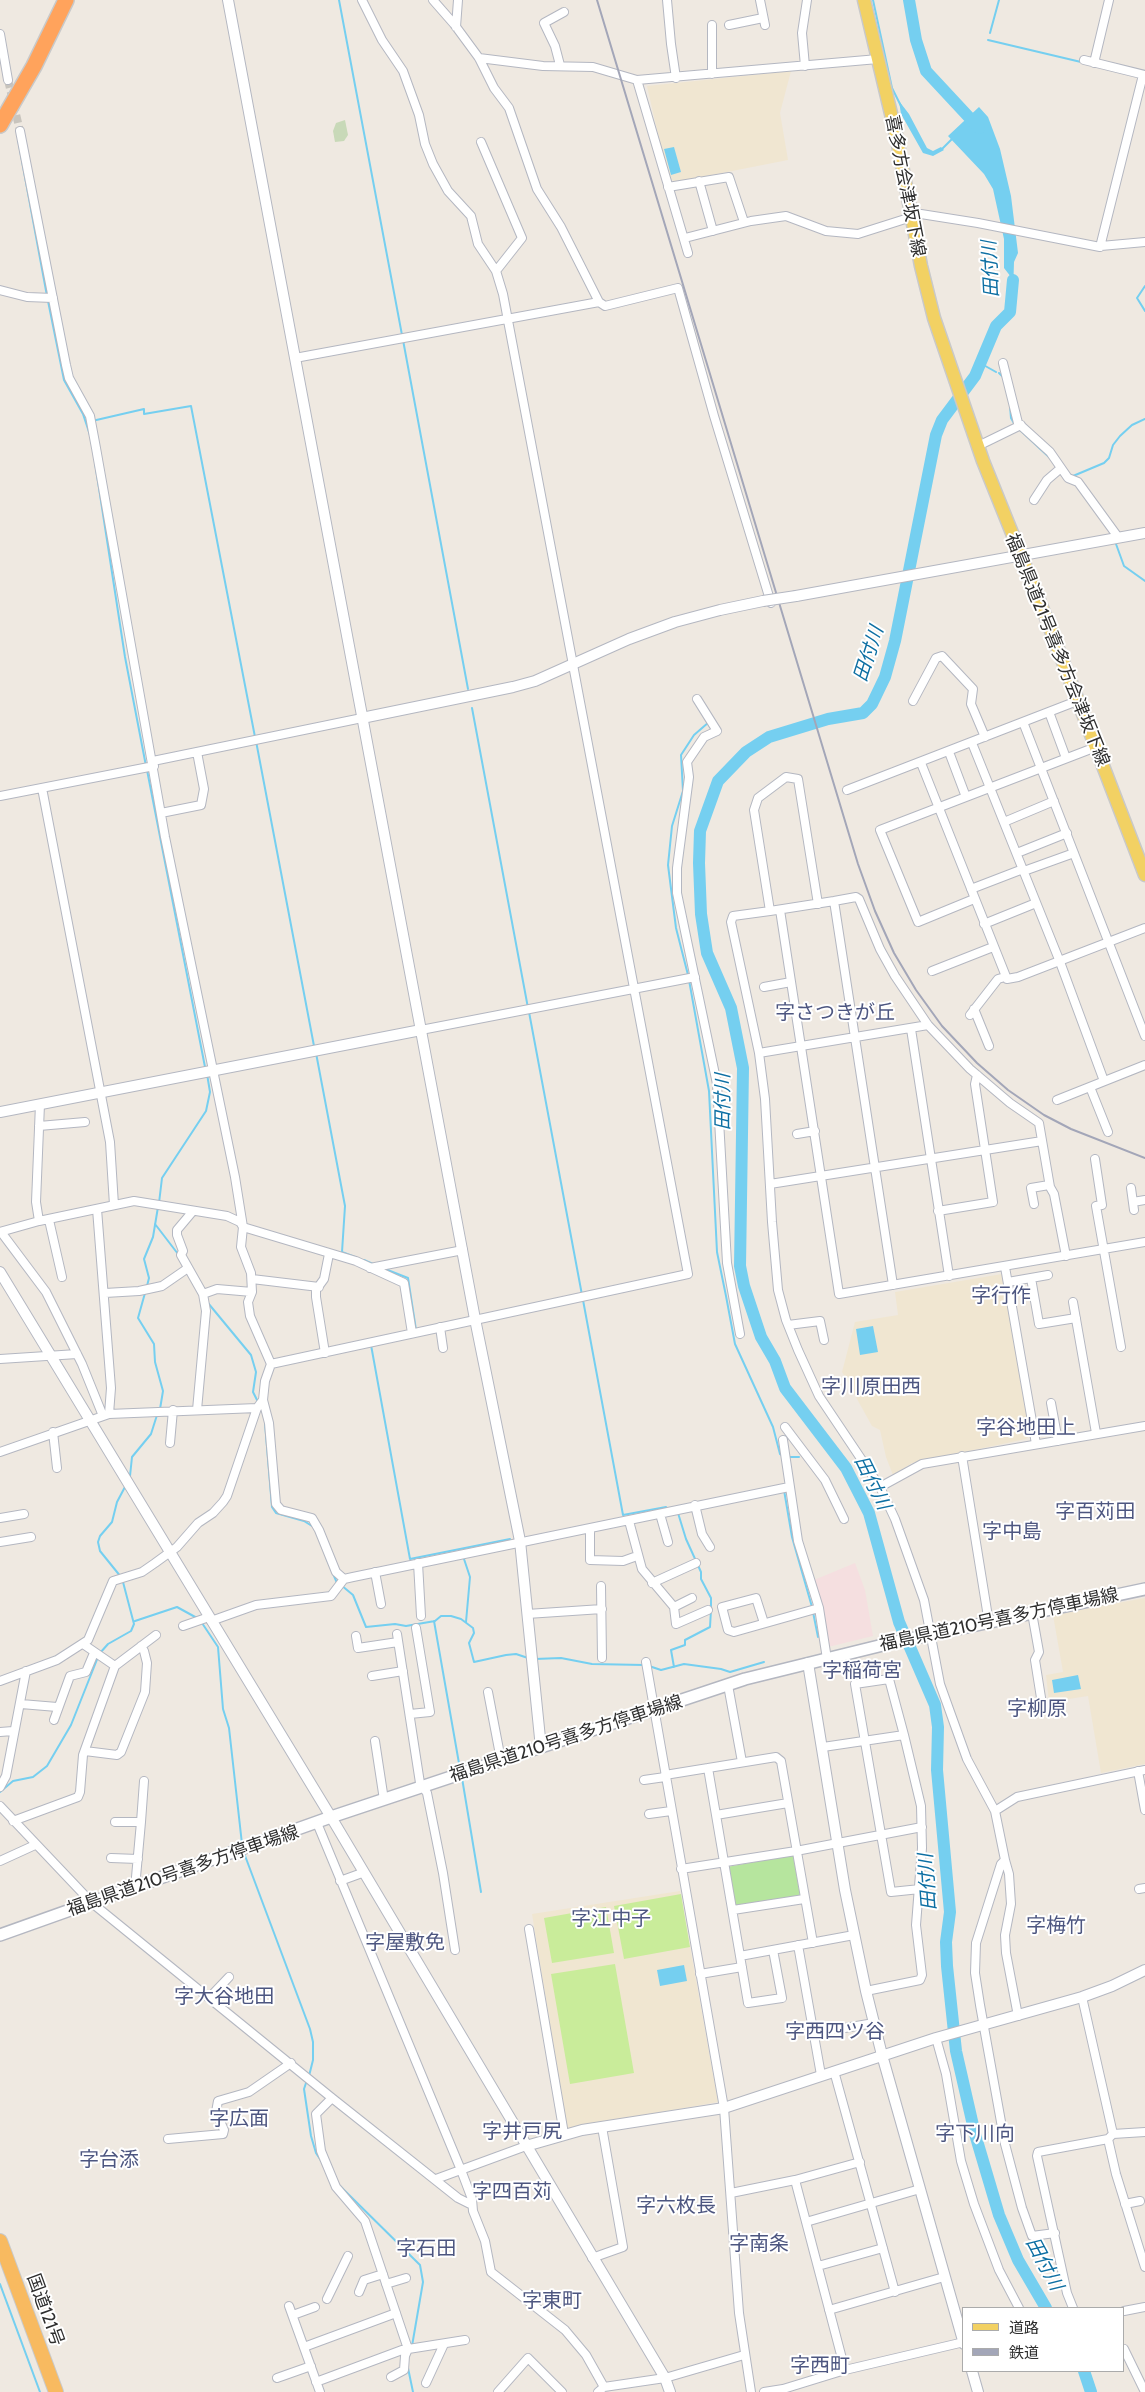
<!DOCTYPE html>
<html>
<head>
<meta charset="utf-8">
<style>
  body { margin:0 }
  #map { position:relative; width:1145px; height:2392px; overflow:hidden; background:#efe9e1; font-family:Cabin,"Noto Sans JP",sans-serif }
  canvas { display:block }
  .legend { position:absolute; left:962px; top:2307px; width:162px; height:65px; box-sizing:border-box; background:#fff; border:1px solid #ababab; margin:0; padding:6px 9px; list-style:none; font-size:15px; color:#2e2e2e }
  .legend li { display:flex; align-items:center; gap:10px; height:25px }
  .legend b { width:25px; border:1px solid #ababab }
</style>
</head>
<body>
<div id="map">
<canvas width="1145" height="2392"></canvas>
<ul class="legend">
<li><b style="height:6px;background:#f2d163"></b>道路</li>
<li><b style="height:6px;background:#a3a6b8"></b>鉄道</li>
</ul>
</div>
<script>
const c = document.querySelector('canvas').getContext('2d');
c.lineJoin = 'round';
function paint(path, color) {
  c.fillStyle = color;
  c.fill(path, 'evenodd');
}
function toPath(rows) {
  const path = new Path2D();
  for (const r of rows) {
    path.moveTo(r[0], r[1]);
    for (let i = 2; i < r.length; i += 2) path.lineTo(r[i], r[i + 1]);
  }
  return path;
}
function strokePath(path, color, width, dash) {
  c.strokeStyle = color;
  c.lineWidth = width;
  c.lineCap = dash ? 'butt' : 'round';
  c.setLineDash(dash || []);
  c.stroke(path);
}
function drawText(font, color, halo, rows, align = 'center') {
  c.font = font + ' Cabin,"Noto Sans JP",sans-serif';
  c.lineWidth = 4;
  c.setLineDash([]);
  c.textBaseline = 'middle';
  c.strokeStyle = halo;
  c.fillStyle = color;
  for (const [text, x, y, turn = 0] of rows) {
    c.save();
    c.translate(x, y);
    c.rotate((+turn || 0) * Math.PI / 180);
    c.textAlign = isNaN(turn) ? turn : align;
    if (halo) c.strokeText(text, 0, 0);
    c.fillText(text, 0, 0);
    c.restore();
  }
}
const education = toPath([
  [791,71,780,113,788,160,676,182,668,178,647,86],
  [1002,1274,1030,1435,1026,1439,912,1463,893,1475,886,1457,880,1430,872,1426,842,1372,855,1322,898,1315,895,1292],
  [1145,1598,1145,1764,1101,1773,1088,1696,1049,1702,1046,1675,1063,1672,1053,1615],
  [680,1891,718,2102,567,2129,532,1914]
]);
const medical = toPath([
  [855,1563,865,1590,873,1636,828,1647,814,1580]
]);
const green = toPath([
  [793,1855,800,1895,734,1907,727,1867]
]);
const cemetery = toPath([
  [345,120,348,135,344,141,335,142,333,131,336,123]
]);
const pitch = toPath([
  [681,1894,690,1947,624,1959,614,1906],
  [606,1907,614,1953,552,1963,544,1918],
  [615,1964,634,2073,570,2084,551,1974]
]);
const water = toPath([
  [899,101,909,114,927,148,933,151,941,147,944,150,933,156,923,153,901,114],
  [979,107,988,117,1000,149,1011,196,1018,253,1014,262,1013,295,1011,300,1011,277,1004,268,1004,239,993,189,984,174,948,136],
  [674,147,681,172,671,175,664,149],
  [873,1326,878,1352,860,1355,856,1329],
  [1078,1675,1081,1689,1054,1693,1052,1680],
  [684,1965,687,1981,660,1986,657,1970]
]);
const stream = toPath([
  [339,0,402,335],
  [873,0,892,88,901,106],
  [990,33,999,0],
  [988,40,1081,62],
  [18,139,47,296],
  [941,150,952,139],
  [1145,286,1137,298,1145,311],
  [48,301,64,380,83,414,90,435],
  [403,340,468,689],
  [980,363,996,372],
  [999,373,1003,377],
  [1010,406,1011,418,1015,425],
  [92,421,144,409,144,414,191,406,255,737],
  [1019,429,1050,458],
  [95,462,125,657,146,766],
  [1073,476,1104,463,1109,458,1113,445,1120,436,1132,425,1145,419],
  [1116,544,1124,566,1145,581],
  [472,708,528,1008],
  [256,741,314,1046],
  [147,770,205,1067],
  [688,975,676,928,668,865,672,826,683,791,681,755,694,735,709,722],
  [689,980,709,1091,717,1252,726,1296,735,1344,773,1427,780,1454,782,1455],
  [529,1012,582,1295],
  [316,1053,345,1206,342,1252,355,1257],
  [159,1203,162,1178,206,1111,210,1092,207,1074],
  [155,1224,178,1254],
  [364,1260,373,1264],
  [385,1269,408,1278,416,1330],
  [147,1286,149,1278,144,1259,153,1237,158,1207],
  [145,1293,138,1318,154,1344,155,1362,163,1391,160,1409],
  [583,1300,623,1515,666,1507,666,1509],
  [208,1303,251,1355,256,1372,253,1392,258,1402],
  [371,1345,410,1559,510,1539],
  [265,1423,272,1507,276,1513,304,1521,312,1526],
  [789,1457,799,1457],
  [130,1476,132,1457,151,1434,157,1415],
  [784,1490,792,1537,812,1607],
  [463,1556,470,1577,466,1622],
  [326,1557,337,1583],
  [121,1577,100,1551,98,1542,100,1536,112,1522,117,1502,126,1485],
  [341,1585,353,1595,366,1627,395,1624,406,1626,435,1621,441,1616,451,1616,461,1619,473,1628,474,1633,469,1643,474,1662,506,1655,516,1654,528,1658],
  [813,1612,818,1637],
  [135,1621,177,1607,197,1618],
  [434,1621,460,1769],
  [202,1623,218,1647,223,1709,229,1728,242,1844],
  [100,1653,108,1644,131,1631,134,1624,123,1582],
  [535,1659,561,1658,592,1664,644,1665],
  [649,1666,661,1670,684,1664,721,1669,730,1672,764,1662],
  [674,1667,671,1650,685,1645,685,1640,710,1627,711,1610,711,1598,701,1579,701,1572,686,1539,678,1513],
  [462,1778,481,1892],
  [0,1792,13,1781,33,1777,47,1766,71,1725,98,1657],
  [244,1853,310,2029,313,2042,313,2060,309,2076],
  [307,2080,304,2089,311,2136,316,2153,322,2162],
  [340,2186,420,2265,423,2282,412,2346],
  [0,2284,40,2392],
  [408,2368,413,2392]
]);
const river = toPath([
  [909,0,916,40,926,71,979,128],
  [1013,280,1010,312,996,326,975,376,942,420,936,435,895,641,885,677,872,704,863,713,828,719,769,737,746,752,718,781,700,831,699,863,701,914,707,953,731,1008,743,1068,740,1266,744,1286,761,1337,775,1361,785,1388,846,1468,869,1513,899,1622,935,1705,938,1727,937,1770,950,1912,946,1942,947,1966,956,2051,975,2134,999,2215,1018,2260,1046,2308],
  [1084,2371,1091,2392]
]);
const minorTunnel = toPath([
  [8,80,20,131]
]);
const minor = toPath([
  [433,0,454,24,479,58,494,88,509,108,537,189,561,227,599,302,605,306,678,288,714,416,771,603],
  [667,0,671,44,676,78],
  [760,0,765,25],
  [729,25,763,18],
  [456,27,458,0],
  [0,34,8,80],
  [479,58,543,66,593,67,637,80,878,59],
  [1084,60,1145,75],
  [1094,63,1109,0],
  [560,65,555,46,544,23,564,12],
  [805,66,802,33,807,0],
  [712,74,712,25],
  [637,80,688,253],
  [481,142,522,238,496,271],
  [699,181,713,231],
  [668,187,729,177,744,222],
  [685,238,751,221,786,216,826,231,858,234,921,214,978,223,1100,247,1143,75],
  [1101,246,1145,242],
  [0,290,27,297,53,298],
  [295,358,599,302],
  [1003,363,1018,423,1050,452,1068,478,1078,482,1118,537],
  [978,446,1021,425],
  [1034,500,1047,480,1061,468],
  [697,699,717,731,704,737,687,762,689,777,677,868,677,893,717,1084,727,1263,740,1334],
  [913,701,936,658,942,656,973,689,971,704,985,737],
  [1049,712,1066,758],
  [1023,722,1145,1036],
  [972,743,1060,962,1104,1081],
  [949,752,966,797],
  [153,761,362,718],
  [921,763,1007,979,1018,977,1145,928],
  [42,788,110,1142,114,1205],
  [847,790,1077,701],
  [0,796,154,766],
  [161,813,201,805,204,789,197,752],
  [1004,822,1054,801],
  [1017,853,1067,833],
  [1024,871,1074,853],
  [971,889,1023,869],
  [974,899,918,922,880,830,1096,747],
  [834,901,893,1285],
  [818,904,798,779,786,777,758,798,754,810,770,911,834,901,856,897,859,899,880,949,895,976,928,1025,970,1069,1010,1103,1039,1123,1050,1187,1054,1194,1066,1256],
  [780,910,839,1294,1145,1242],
  [770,911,733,916,731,922,759,1053,765,1099,772,1222,778,1290,786,1320,798,1350,819,1396,880,1487,895,1519,924,1600,940,1684,967,1759,995,1811,1005,1860,1001,1864,976,1943,975,1973,980,2005,1005,2144,1022,2208,1032,2236,1055,2233],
  [984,924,1036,903],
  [932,971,993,947],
  [764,987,791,982],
  [974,1009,989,1046],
  [970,1015,998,979,1005,977],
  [911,1029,949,1276],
  [421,1030,695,977],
  [759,1053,928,1025],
  [1090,1087,1108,1132],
  [1057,1100,1145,1065],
  [39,1126,85,1122],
  [797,1134,815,1131],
  [1095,1159,1102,1205,1096,1206,1121,1347],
  [770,1184,1042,1141],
  [1131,1188,1134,1210],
  [1133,1202,1145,1200],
  [1034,1204,1031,1188,1049,1185],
  [97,1209,111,1388,109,1414],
  [193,1211,177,1230,177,1235,183,1251,181,1255,203,1294,206,1311,197,1410],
  [938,1211,993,1202,975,1084,977,1075],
  [49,1220,62,1277],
  [39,1221,36,1202,40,1104],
  [0,1232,39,1221,134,1201,227,1216,240,1222,243,1227,356,1261,404,1283,412,1333],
  [1,1232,46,1292,82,1364,103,1416],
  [1005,1267,1036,1444],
  [370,1268,463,1250],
  [1031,1278,1039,1324,1076,1318],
  [252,1279,319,1287],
  [1008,1282,1048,1275],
  [105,1293,139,1291,162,1286,188,1268],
  [203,1294,217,1289,252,1292],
  [1073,1302,1096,1433],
  [788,1325,820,1321,824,1340],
  [440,1327,443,1348],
  [325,1353,316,1297,316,1290,324,1279,329,1254],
  [0,1359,77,1354],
  [271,1364,688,1274,503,294,496,271,478,244,471,216,448,191,433,164,425,144,419,115,403,71,382,40,362,0],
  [263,1400,269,1423,276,1504,281,1510,312,1518,319,1530,336,1572,344,1579],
  [1051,1403,1058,1441],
  [785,1427,825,1480,844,1519],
  [53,1432,57,1468],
  [783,1440,798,1541,819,1608,827,1659],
  [170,1443,173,1410],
  [0,1452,109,1414,257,1408],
  [962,1456,989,1623],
  [880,1487,922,1464,1145,1426],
  [695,1505,702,1534,710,1547],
  [660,1514,668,1542],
  [0,1518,24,1514],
  [629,1521,642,1569,674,1607,676,1624,708,1610],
  [590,1529,590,1560,623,1561,637,1556],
  [0,1542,31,1537],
  [418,1563,421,1616],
  [375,1572,381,1604],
  [652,1583,696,1563],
  [601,1586,602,1658],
  [674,1607,692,1598],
  [1032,1613,1039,1652,1035,1660,1042,1704],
  [527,1614,602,1609],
  [211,1621,256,1605,331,1596,344,1579,353,1577,789,1487],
  [764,1623,756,1598,722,1607,728,1630,734,1632,819,1608],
  [183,1626,209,1617],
  [397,1634,420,1783,427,1793,443,1873,455,1950],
  [356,1636,358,1648,398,1642],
  [646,1662,724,2108,739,2313,751,2392],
  [115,1666,156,1635],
  [372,1676,403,1671],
  [0,1681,57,1660,88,1640,113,1581,142,1572,155,1563,177,1547,198,1523,213,1513,223,1502,227,1496,257,1408,263,1400,265,1381,271,1364,250,1316,248,1302,252,1292,251,1273,241,1247,243,1227,235,1177,165,837,96,448,90,416,69,378,66,365,20,131],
  [728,1685,742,1762],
  [488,1692,501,1760],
  [21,1704,57,1707],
  [410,1714,430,1712,416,1628],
  [54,1720,70,1676,86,1672,94,1653],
  [0,1732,13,1731],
  [904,1735,889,1679,855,1684,891,1892,920,1889],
  [375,1741,384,1800],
  [823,1747,904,1735,921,1806,922,1848,916,1925,922,1975,920,1980,866,1991],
  [85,1751,117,1755,121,1752,145,1692,147,1663,144,1651,141,1646],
  [708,1768,740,1956,854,1935],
  [1138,1771,1145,1810],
  [665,1775,776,1757,781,1761,813,1943],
  [644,1780,665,1777],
  [0,1787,6,1776,26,1671],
  [0,1806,92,1903,332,2098,458,2198,472,2205],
  [995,1811,1017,1797,1145,1770],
  [649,1814,671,1811],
  [716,1815,788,1803],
  [13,1821,78,1797,80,1792,83,1755,115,1666,83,1644],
  [115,1822,141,1822,135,1888],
  [141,1822,144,1781],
  [317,1823,461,2170,472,2199,473,2211,485,2241,491,2272,565,2330,586,2355,604,2387],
  [111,1858,138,1859],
  [1005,1860,1009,1874,1011,1904,1005,1935,1006,1953,1018,2016],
  [0,1861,35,1845],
  [681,1869,796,1851,922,1827],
  [340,1881,362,1873],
  [1139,1889,1145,1888],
  [733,1910,804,1899],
  [529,1929,564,2134],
  [798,1945,821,2075],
  [740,1956,748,2003,782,1998,773,1950],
  [700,1974,742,1967],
  [1082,1997,1113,2134],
  [209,1998,229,1977],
  [833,2030,874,2023],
  [936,2038,946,2074,961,2161,974,2204,999,2270,1019,2308],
  [834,2071,895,2292],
  [332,2098,316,2114,321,2151,336,2187,365,2221,408,2349,405,2356,404,2370,391,2377],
  [168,2139,223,2134,224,2130,216,2112,218,2101,249,2092,291,2063],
  [1108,2139,1116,2174,1145,2267],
  [436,2179,526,2146],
  [795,2180,860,2162],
  [731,2193,795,2180,845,2370],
  [1125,2204,1140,2201],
  [806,2222,920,2189],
  [592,2258,623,2247,602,2127],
  [818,2266,883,2248],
  [386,2284,406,2278],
  [359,2292,364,2280,383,2274],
  [327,2299,348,2256],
  [289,2306,320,2392],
  [1073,2308,1067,2293,1037,2156,1038,2152,1108,2139,1113,2134,1145,2132],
  [829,2310,944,2277],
  [1124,2311,1145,2307],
  [293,2315,315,2307],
  [304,2347,396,2313],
  [1124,2349,1145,2392],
  [277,2378,311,2366],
  [316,2382,402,2350,465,2340],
  [426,2383,444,2344],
  [498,2392,528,2358,562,2392],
  [598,2392,604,2387,665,2378,744,2355],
  [764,2392,783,2389,845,2370,964,2342]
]);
const tertiary = toPath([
  [228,0,475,1319,520,1541,541,1748],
  [796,596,1145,533],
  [362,718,513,687,535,681,629,639,675,622,720,610,763,601],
  [0,1112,421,1030],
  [0,1272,331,1817,665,2378,670,2392],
  [808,1663,845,1890,866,1991,882,2055,964,2344],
  [526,2146,582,2130,724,2108,936,2038,1082,1997,1112,1986,1145,1970],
  [972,2371,978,2392]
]);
const secondary = toPath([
  [0,1935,331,1817,745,1679,887,1644,1145,1589]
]);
const primary = toPath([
  [864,0,897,139,921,266,934,318,983,461,1045,615,1145,875]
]);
const trunk = toPath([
  [0,2241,56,2392]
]);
const motorway = toPath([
  [0,125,34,66,66,0]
]);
const rail = toPath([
  [597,0,858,864,875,911,894,953,916,990,942,1026,977,1063,1008,1090,1044,1115,1071,1129,1145,1158]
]);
const tertiaryBridge = toPath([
  [763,601,796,596]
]);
const streetNames = [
  ["喜多方会津坂下線",905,186,79],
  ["福島県道21号喜多方会津坂下線",1057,650,68],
  ["福島県道210号喜多方停車場線",999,1620,-12],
  ["福島県道210号喜多方停車場線",566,1739,-18],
  ["福島県道210号喜多方停車場線",183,1871,-19],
  ["国道121号",45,2310,70]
];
const waterNames = [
  ["田付川",991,269,-93],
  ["田付川",869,654,-72],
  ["田付川",723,1102,-90],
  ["田付川",872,1483,64],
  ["田付川",928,1882,-94],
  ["田付川",1044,2264,62]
];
const quarterNames = [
  ["字さつきが丘",835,1013],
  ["字行作",1001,1296],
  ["字川原田西",871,1387],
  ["字谷地田上",1026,1428],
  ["字百苅田",1095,1512],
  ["字中島",1012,1532],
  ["字稲荷宮",862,1671],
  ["字柳原",1037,1709],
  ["字江中子",611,1919],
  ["字梅竹",1056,1926],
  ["字屋敷免",405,1943],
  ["字大谷地田",224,1997],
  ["字西四ツ谷",835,2032],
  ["字広面",239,2119],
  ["字井戸尻",522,2132],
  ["字下川向",975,2134],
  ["字台添",109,2160],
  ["字四百苅",512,2192],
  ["字六枚長",676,2206],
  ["字南条",759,2244],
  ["字石田",426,2249],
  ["字東町",552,2301],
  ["字西町",820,2366]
];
paint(education, '#f0e6d1');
paint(medical, '#f5dfe0');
paint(green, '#b6e59e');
paint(cemetery, '#c8d9b8');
paint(pitch, '#c9ec9a');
paint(water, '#75cff0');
strokePath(stream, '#75cff0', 2);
strokePath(river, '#75cff0', 12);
strokePath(minorTunnel, '#c8c4bd', 8, [8, 4]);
strokePath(minor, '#b4b7c1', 10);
strokePath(tertiary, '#b4b7c1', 12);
strokePath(secondary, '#b4b7c1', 14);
strokePath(primary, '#c9c9c9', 15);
strokePath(trunk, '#c9c9c9', 16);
strokePath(motorway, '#c9c9c9', 18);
strokePath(minor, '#fff', 8);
strokePath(tertiary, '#fff', 10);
strokePath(secondary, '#fff', 11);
strokePath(primary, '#f2d163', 12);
strokePath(trunk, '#f8ba60', 14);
strokePath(motorway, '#ffa35c', 15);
strokePath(rail, '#a3a6b8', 2);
strokePath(tertiaryBridge, '#b4b7c1', 12, []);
strokePath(tertiaryBridge, '#fff', 10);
drawText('18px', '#2e2e2e', '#fff', streetNames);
drawText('italic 19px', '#0d6fa3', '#fff', waterNames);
drawText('20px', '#4d5680', '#fff', quarterNames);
</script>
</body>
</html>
